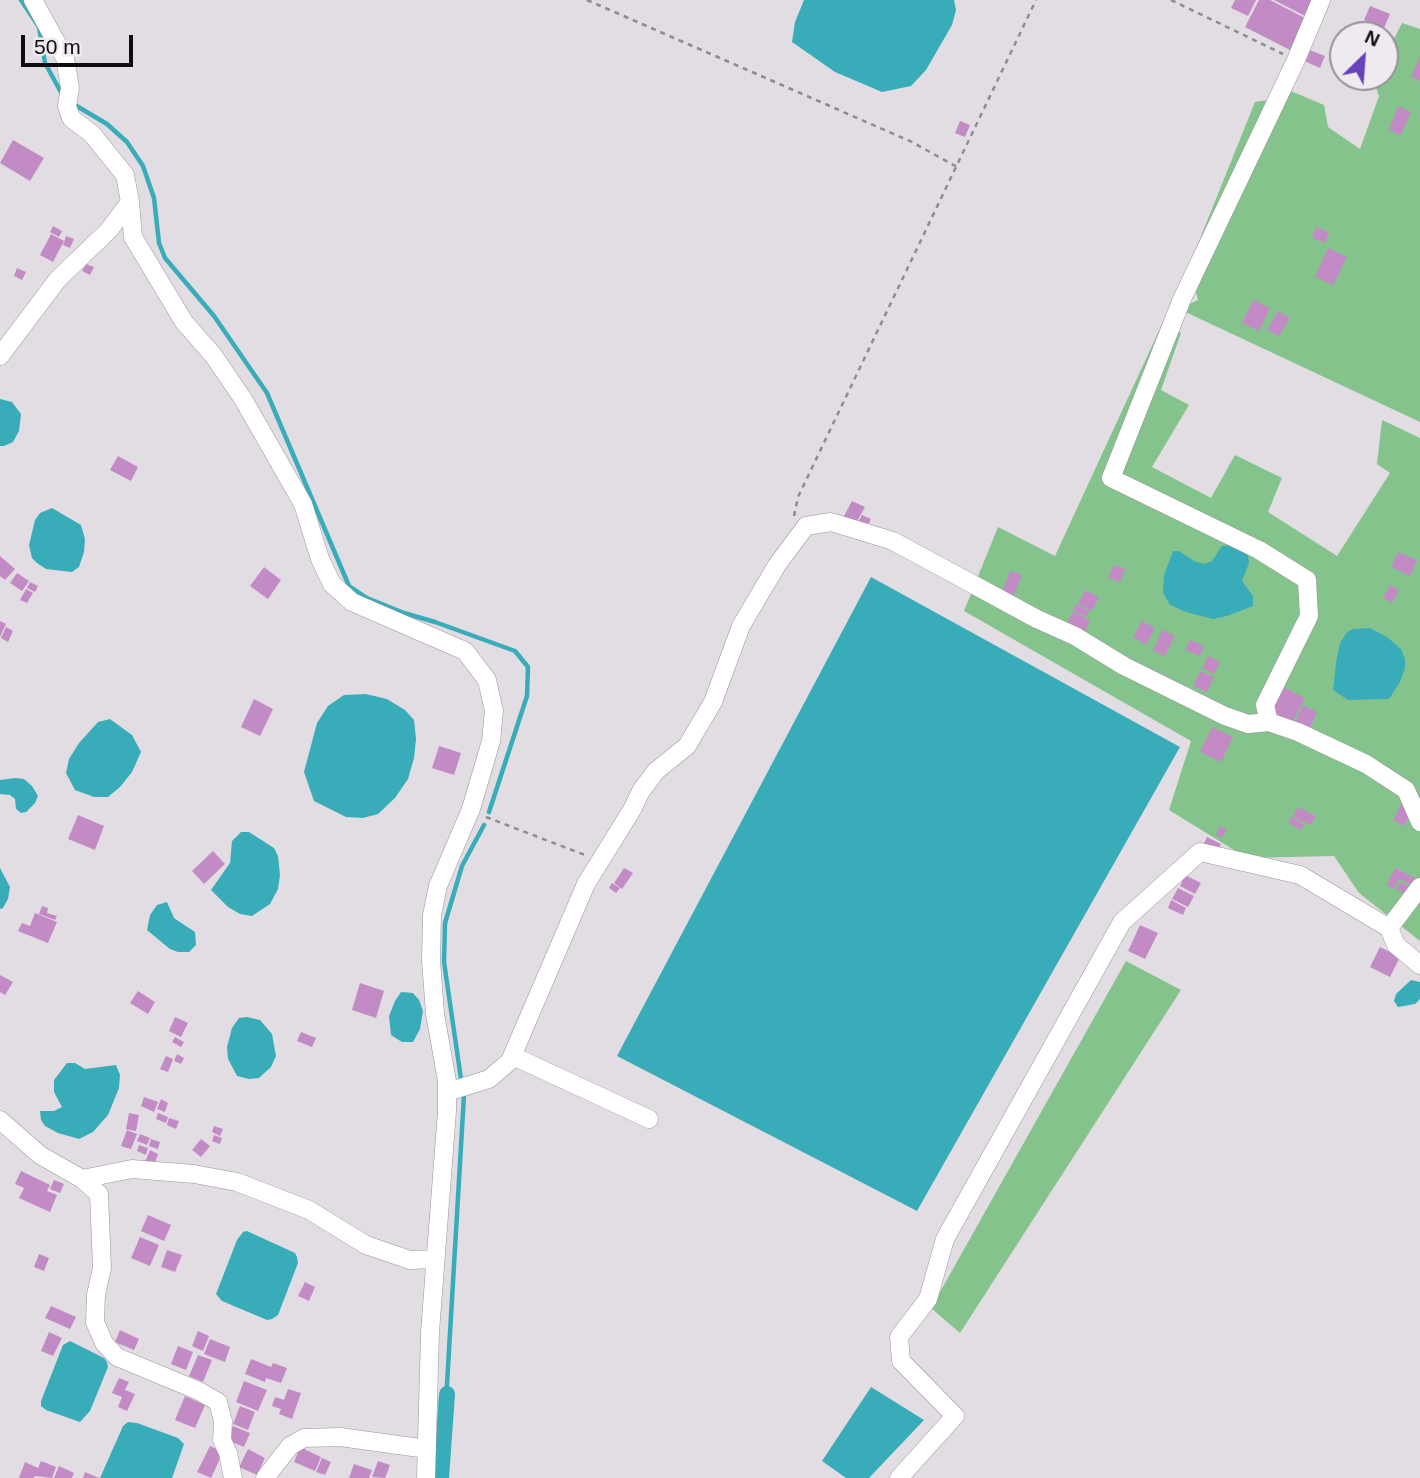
<!DOCTYPE html>
<html>
<head>
<meta charset="utf-8">
<style>
  body { margin:0 }
  #map { position:relative; width:1420px; height:1478px; overflow:hidden; background:#e2dde2; font-family:Helvetica,sans-serif }
  canvas { display:block }
  .north { position:absolute; left:1329px; top:21px; width:70px; height:70px; box-sizing:border-box; background:#efeaef; border:2px solid #959195; border-radius:50%; rotate:25deg; font-size:19px; font-weight:700; line-height:28px; text-align:center; color:#0e0c0e }
  .north::after { content:''; display:block; margin:auto; width:24px; height:32px; background:#6742ba; clip-path:polygon(50% 0,100% 100%,50% 72%,0 100%) }
  .scale { position:absolute; left:21px; top:35px; width:112px; height:32px; box-sizing:border-box; border:4px solid #0e0c0e; border-top:0; padding-left:9px; font-size:21px; line-height:24px; white-space:nowrap; color:#0e0c0e; -webkit-text-stroke:5px #efeaef; paint-order:stroke }
</style>
</head>
<body>
<div id="map">
<canvas width="1420" height="1478"></canvas>
<div class="north">N</div>
<div class="scale">50 m</div>
</div>
<script>
const c = document.querySelector('canvas').getContext('2d');
c.lineJoin = 'round';
function paint(path, color) {
  c.fillStyle = color;
  c.fill(path, 'evenodd');
}
function toPath(rows) {
  const path = new Path2D();
  for (const r of rows) {
    path.moveTo(r[0], r[1]);
    for (let i = 2; i < r.length; i += 2) path.lineTo(r[i], r[i + 1]);
  }
  return path;
}
function strokePath(path, color, width, dash) {
  c.strokeStyle = color;
  c.lineWidth = width;
  c.lineCap = dash ? 'butt' : 'round';
  c.setLineDash(dash || []);
  c.stroke(path);
}
const forest = toPath([
  [1402,23,1420,29,1420,422,1179,309,1198,300,1189,266,1255,102,1274,99,1279,86,1324,105,1328,127,1360,149,1379,96,1373,79,1374,77,1385,77,1385,57],
  [1163,322,1181,333,1161,390,1189,405,1152,467,1211,498,1235,455,1282,478,1268,512,1337,556,1390,473,1377,464,1382,420,1420,438,1420,941,1359,893,1334,856,1247,858,1169,810,1191,741,964,611,998,527,1055,556],
  [1126,961,1181,990,960,1333,931,1308]
]);
const water = toPath([
  [804,0,954,0,956,10,952,25,926,70,911,86,882,92,835,72,792,42,795,22],
  [0,399,12,402,21,414,19,431,13,442,4,446,0,446],
  [52,508,81,525,85,539,84,552,79,567,72,572,46,569,37,563,32,558,29,545,35,520,40,513],
  [1231,545,1241,549,1248,556,1249,563,1242,581,1253,596,1253,606,1227,616,1213,619,1186,612,1170,605,1163,593,1164,575,1173,551,1179,551,1194,561,1204,564,1212,561,1222,546],
  [871,577,1180,747,917,1211,617,1056],
  [1370,628,1387,637,1401,649,1405,659,1405,668,1400,682,1389,699,1348,700,1333,690,1336,663,1340,643,1347,632,1353,629],
  [366,694,387,699,405,710,414,720,416,739,414,758,408,779,395,798,378,814,363,818,346,817,314,801,304,772,317,723,328,706,344,695],
  [110,719,132,735,141,752,132,772,120,787,108,797,94,797,75,790,66,773,69,759,79,743,98,722],
  [15,778,24,779,32,786,38,796,35,803,26,812,21,813,16,809,15,799,10,795,0,794,0,780],
  [241,832,249,832,274,848,278,856,280,875,278,889,270,904,252,916,240,914,228,907,211,890,230,863,232,841],
  [0,868,10,887,8,899,3,908,0,909],
  [167,902,174,918,195,932,196,945,189,952,178,952,170,949,147,930,150,915,157,905],
  [1411,980,1420,982,1420,999,1415,1004,1398,1007,1394,1001,1396,994],
  [401,992,413,993,419,1000,423,1011,420,1029,413,1042,402,1042,391,1035,389,1016,395,1001],
  [247,1017,260,1020,272,1034,276,1056,271,1067,259,1078,249,1079,237,1076,228,1059,227,1047,232,1028,239,1018],
  [67,1063,75,1063,85,1069,116,1065,120,1075,119,1088,108,1115,93,1132,79,1139,58,1133,45,1126,41,1120,40,1111,54,1111,62,1107,54,1092,54,1080],
  [247,1231,295,1253,297,1257,298,1263,278,1315,272,1319,267,1320,222,1301,216,1294,237,1240,243,1232],
  [70,1341,104,1358,107,1362,108,1367,90,1411,80,1422,46,1410,41,1406,41,1401,63,1345],
  [871,1387,924,1420,869,1478,846,1478,822,1461],
  [128,1422,137,1423,178,1438,184,1444,172,1478,100,1478,123,1426]
]);
const stream = toPath([
  [21,0,39,27,45,63,63,96],
  [75,105,107,124,127,142,143,166,154,198,159,243,165,258,214,316,267,393,349,586,367,598,404,613,435,622,515,651,528,667,527,696,489,812],
  [461,1079,444,962,445,923,462,866,484,825],
  [446,1401,464,1095]
]);
const canal = toPath([
  [441,1478,447,1394]
]);
const building = toPath([
  [1235,0,1256,0,1248,16,1231,8],
  [1259,0,1270,0,1307,19,1292,51,1245,27],
  [1274,0,1313,0,1305,16],
  [1370,6,1390,14,1384,28,1364,20],
  [1307,49,1325,56,1320,68,1302,60],
  [1420,56,1420,81,1411,77],
  [1398,106,1411,112,1401,135,1389,130],
  [960,121,970,125,965,137,955,133],
  [13,140,44,158,30,181,0,163],
  [53,226,62,231,59,237,50,232],
  [1316,227,1329,232,1325,243,1312,238],
  [51,234,64,241,53,262,40,255],
  [66,236,74,239,70,248,63,245],
  [1328,248,1347,257,1333,285,1315,277],
  [86,264,94,267,90,275,82,271],
  [17,268,26,272,22,280,14,276],
  [1253,300,1270,308,1259,331,1242,323],
  [1278,311,1290,318,1279,336,1267,330],
  [118,456,138,467,131,481,110,470],
  [852,501,865,507,855,525,843,518],
  [862,515,871,519,866,530,856,526],
  [1398,552,1417,560,1410,576,1391,567],
  [0,556,15,569,5,580,0,576],
  [1113,565,1125,569,1120,582,1108,578],
  [264,567,281,580,268,599,250,586],
  [1010,571,1022,575,1013,597,1002,592],
  [17,573,29,581,22,591,10,583],
  [30,582,38,586,35,592,27,588],
  [1390,585,1399,590,1392,603,1383,598],
  [26,589,33,593,27,603,20,600],
  [1085,590,1099,597,1092,611,1078,604],
  [1076,604,1089,611,1086,617,1073,611],
  [1072,612,1090,620,1084,634,1066,626],
  [0,621,6,624,0,637],
  [1142,621,1155,628,1146,645,1133,637],
  [6,627,13,631,8,642,1,638],
  [1162,630,1175,636,1165,656,1153,651],
  [1190,640,1204,646,1200,656,1185,650],
  [1208,656,1220,662,1214,674,1202,668],
  [1200,671,1214,677,1207,692,1193,686],
  [1283,687,1305,698,1291,725,1269,714],
  [254,699,273,709,260,736,241,727],
  [1303,705,1317,712,1308,733,1293,726],
  [1212,727,1233,737,1221,762,1200,752],
  [439,746,461,753,454,775,432,768],
  [1401,805,1412,811,1404,826,1393,820],
  [1298,807,1316,816,1311,825,1293,817],
  [78,815,104,826,95,850,68,839],
  [1291,817,1304,824,1301,830,1288,823],
  [1220,826,1227,829,1222,838,1216,835],
  [1207,837,1221,844,1217,854,1202,847],
  [213,851,225,864,204,884,192,871],
  [624,868,633,873,622,889,614,883],
  [1395,868,1417,879,1414,886,1399,879,1394,889,1387,885],
  [1185,875,1201,883,1195,894,1180,886],
  [1400,882,1408,886,1405,894,1396,889],
  [612,883,620,888,616,893,609,888],
  [1178,888,1194,896,1188,907,1172,899],
  [1171,900,1186,908,1183,915,1168,908],
  [42,906,48,908,47,913,57,916,55,920,39,914],
  [35,913,57,922,48,943,18,931,22,923,30,926],
  [1140,925,1158,933,1145,959,1128,951],
  [1380,947,1400,957,1390,977,1370,967],
  [0,975,13,982,5,995,0,992],
  [360,983,384,991,376,1018,352,1010],
  [138,991,155,1002,148,1014,130,1003],
  [175,1017,188,1023,181,1037,169,1031],
  [301,1032,316,1038,312,1047,297,1041],
  [175,1037,184,1042,181,1047,172,1042],
  [177,1054,184,1058,181,1064,174,1061],
  [166,1056,173,1059,168,1072,160,1069],
  [144,1097,158,1102,154,1112,141,1106],
  [161,1099,168,1103,165,1112,157,1109],
  [129,1113,139,1115,136,1131,126,1129],
  [158,1113,168,1117,166,1123,156,1119],
  [169,1118,179,1121,176,1129,167,1125],
  [214,1126,223,1129,220,1136,212,1132],
  [127,1130,137,1134,131,1149,121,1146],
  [140,1134,150,1138,147,1145,137,1141],
  [214,1135,222,1138,220,1144,212,1141],
  [151,1139,160,1142,158,1149,149,1146],
  [201,1139,210,1146,201,1157,192,1150],
  [139,1145,148,1148,146,1155,137,1151],
  [150,1150,158,1154,154,1165,145,1162],
  [21,1171,50,1185,47,1191,57,1195,50,1212,19,1198,24,1188,15,1184],
  [54,1180,64,1184,60,1193,50,1189],
  [148,1215,171,1225,164,1241,141,1231],
  [140,1237,159,1245,150,1266,131,1258],
  [167,1250,182,1255,175,1272,161,1267],
  [39,1254,49,1258,44,1271,34,1267],
  [305,1282,315,1287,309,1301,298,1296],
  [51,1306,76,1317,70,1329,45,1318],
  [120,1330,139,1339,134,1350,115,1342],
  [198,1331,209,1336,203,1351,192,1346],
  [49,1332,62,1338,53,1356,41,1351],
  [210,1339,230,1347,225,1362,204,1354],
  [178,1346,193,1352,186,1370,171,1364],
  [198,1355,212,1360,203,1382,189,1376],
  [251,1359,271,1367,273,1363,287,1368,281,1383,266,1378,265,1382,245,1374],
  [119,1378,129,1382,125,1390,135,1394,127,1411,118,1407,122,1397,112,1393],
  [244,1381,267,1390,258,1411,236,1402],
  [288,1389,301,1393,292,1419,279,1414,281,1409,272,1406,275,1397,284,1400],
  [185,1396,205,1405,195,1428,175,1420],
  [240,1406,255,1412,248,1430,233,1424],
  [233,1426,250,1433,244,1447,227,1440],
  [210,1446,223,1452,211,1478,197,1472],
  [300,1447,321,1457,315,1471,294,1462],
  [248,1449,265,1458,257,1475,239,1467],
  [322,1458,331,1462,325,1475,316,1472],
  [41,1461,56,1467,52,1478,35,1476,34,1478,19,1478,25,1462,38,1468],
  [378,1461,390,1465,385,1478,372,1477],
  [354,1464,372,1470,369,1478,349,1478],
  [59,1466,74,1473,72,1478,54,1478],
  [85,1472,99,1478,83,1478]
]);
const path = toPath([
  [587,0,910,141,957,167],
  [1171,0,1283,54],
  [794,516,798,497,1036,0],
  [486,817,585,855]
]);
const street = toPath([
  [33,0,65,58,70,88,67,106,71,118,92,134,125,175,130,202,133,237,184,322,213,355,243,399,303,504,320,559,332,584,352,602,465,651,487,680,494,711,491,741,471,809,438,886,432,915,431,960,435,1014,447,1081,447,1111,430,1332,426,1478],
  [1321,0,1296,60,1182,299,1111,478,1259,550,1307,580,1309,616,1265,705,1269,722,1298,732,1366,764,1406,790,1420,822],
  [0,356,58,279,109,230,130,202],
  [1420,887,1389,928,1396,945,1420,965],
  [513,1056,649,1119],
  [447,1092,489,1079,510,1061,586,884,633,808,641,791,656,771,687,746,713,702,741,626,777,565,806,526,831,522,893,541,1037,619,1075,636,1124,666,1225,716,1248,724,1269,722],
  [0,1120,40,1155,82,1179,99,1194,102,1268,96,1295,95,1322,104,1343,117,1357,199,1391,218,1402,223,1421,222,1440,228,1453,233,1478],
  [82,1179,132,1169,194,1174,237,1182,309,1210,366,1245,410,1260,435,1259],
  [265,1478,290,1446,304,1438,340,1437,427,1449],
  [899,1478,955,1416,901,1361,899,1337,928,1299,945,1239,1122,922,1200,852,1300,875,1389,928]
]);
paint(forest, '#84c48c');
paint(water, '#38adb9');
strokePath(stream, '#38adb9', 4.5);
strokePath(canal, '#38adb9', 16);
paint(building, '#c38bc5');
strokePath(street, '#999499', 19);
strokePath(path, '#8f8b8f', 2.5, [5, 5]);
strokePath(street, '#fff', 18);
</script>
</body>
</html>
